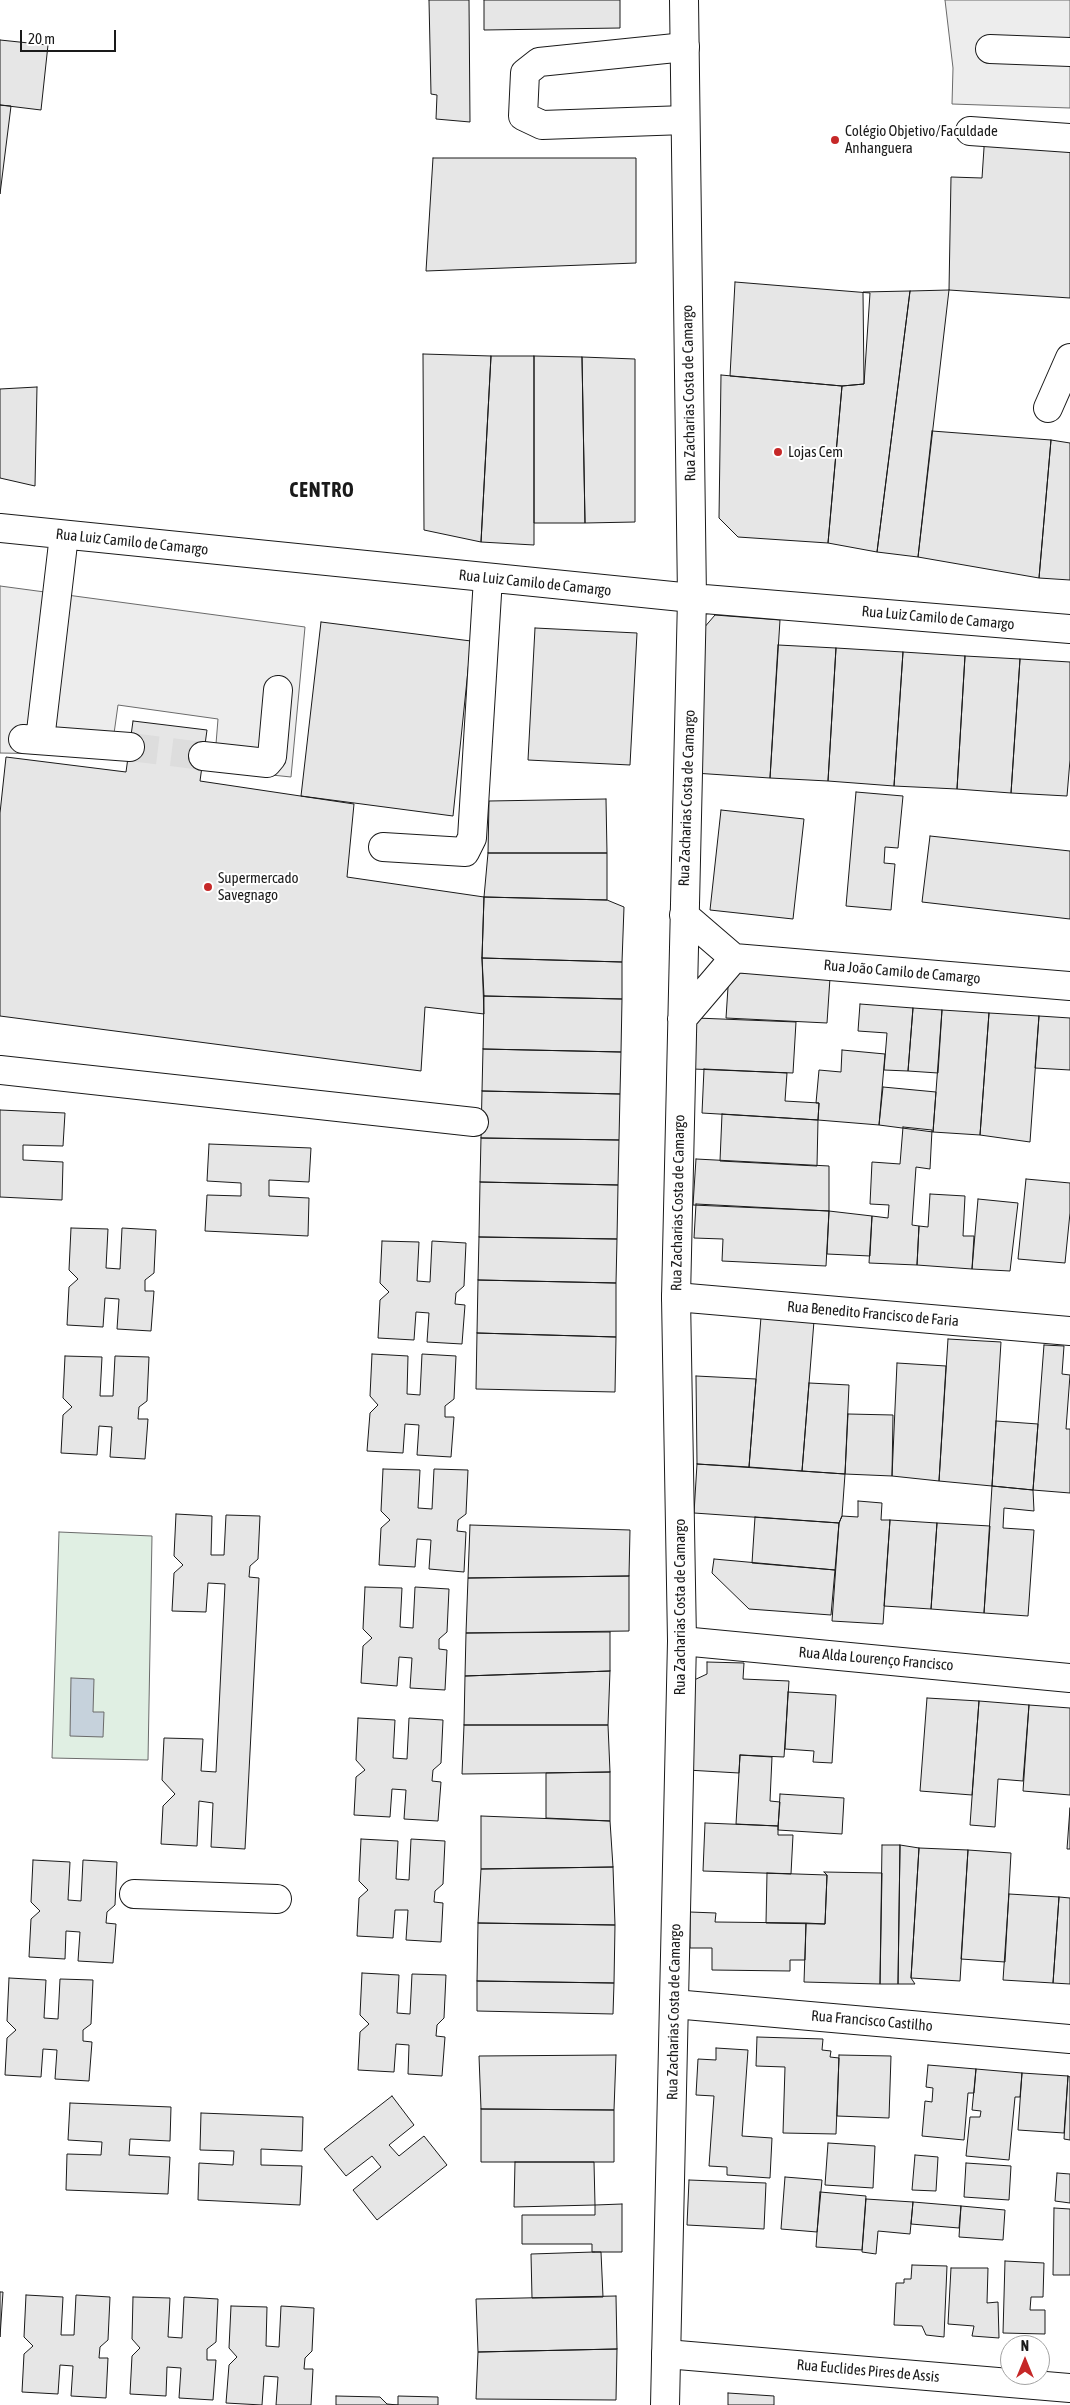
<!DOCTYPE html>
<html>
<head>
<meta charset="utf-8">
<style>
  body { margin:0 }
  #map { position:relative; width:1070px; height:2405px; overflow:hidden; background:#fff; font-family:"Asap Condensed",sans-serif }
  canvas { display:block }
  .north { position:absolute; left:1000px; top:2335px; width:50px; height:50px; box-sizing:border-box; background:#fff; border:1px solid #a3a3a3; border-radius:50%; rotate:0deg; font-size:14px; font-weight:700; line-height:20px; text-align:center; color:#1a1a1a }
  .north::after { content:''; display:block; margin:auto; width:18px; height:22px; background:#c62828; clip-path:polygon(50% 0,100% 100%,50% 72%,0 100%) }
  .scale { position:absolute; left:20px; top:30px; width:96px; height:22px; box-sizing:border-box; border:2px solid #1a1a1a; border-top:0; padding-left:6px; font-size:15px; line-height:18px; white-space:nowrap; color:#1a1a1a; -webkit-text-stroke:4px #fff; paint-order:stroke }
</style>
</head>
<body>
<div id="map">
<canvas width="1070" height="2405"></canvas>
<div class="north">N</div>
<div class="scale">20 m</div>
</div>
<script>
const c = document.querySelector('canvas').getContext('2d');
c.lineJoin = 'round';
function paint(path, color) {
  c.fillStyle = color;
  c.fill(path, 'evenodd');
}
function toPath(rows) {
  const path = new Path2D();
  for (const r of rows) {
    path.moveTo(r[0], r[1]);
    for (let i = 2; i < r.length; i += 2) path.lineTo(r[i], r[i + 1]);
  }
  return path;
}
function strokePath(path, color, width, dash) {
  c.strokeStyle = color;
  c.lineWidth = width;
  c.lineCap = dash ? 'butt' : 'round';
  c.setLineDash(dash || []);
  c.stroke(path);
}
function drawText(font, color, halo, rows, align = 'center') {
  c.font = font + ' "Asap Condensed",sans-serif';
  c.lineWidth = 4;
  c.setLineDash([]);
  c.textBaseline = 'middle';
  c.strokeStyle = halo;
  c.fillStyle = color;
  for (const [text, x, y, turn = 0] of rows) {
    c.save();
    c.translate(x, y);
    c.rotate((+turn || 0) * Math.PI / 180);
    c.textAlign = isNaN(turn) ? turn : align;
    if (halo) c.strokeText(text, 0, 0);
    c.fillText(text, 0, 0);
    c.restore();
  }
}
const green = toPath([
  [59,1532,152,1536,148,1760,52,1758,59,1532]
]);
const parking = toPath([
  [945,0,1070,0,1070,108,952,104,953,68,945,0],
  [0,586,305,627,291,777,214,769,218,719,118,705,111,755,0,753,0,586]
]);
const water = toPath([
  [71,1678,94,1679,93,1712,104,1712,103,1737,70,1736,71,1678]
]);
const building = toPath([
  [429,0,469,0,470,122,436,119,437,95,431,94,429,0],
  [484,0,620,0,620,28,484,30,484,0],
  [0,40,48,45,41,110,0,105,0,40],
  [0,105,11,106,0,194,0,105],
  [985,133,1070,138,1070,298,949,290,951,177,982,178,985,133],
  [433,158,636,158,636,263,426,271,433,158],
  [735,282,870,293,864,384,842,386,730,376,735,282],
  [949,290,918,557,877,552,910,291,949,290],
  [910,291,877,552,828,543,842,386,864,384,863,292,910,291],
  [423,354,491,356,481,542,424,530,423,354],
  [491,356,534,356,534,545,481,542,491,356],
  [534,356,582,357,585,523,534,523,534,356],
  [582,357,635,359,635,522,585,523,582,357],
  [721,375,842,386,828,543,738,537,719,518,721,375],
  [37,387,35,486,0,478,0,389,37,387],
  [932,431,1051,440,1039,578,918,557,932,431],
  [1051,440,1070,443,1070,580,1039,578,1051,440],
  [715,615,780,620,770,778,694,773,703,629,715,615],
  [321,622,471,641,453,816,301,796,321,622],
  [535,628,637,633,630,765,528,760,535,628],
  [778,645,836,648,828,781,770,778,778,645],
  [836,648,903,652,894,786,828,781,836,648],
  [903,652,965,656,957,789,894,786,903,652],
  [965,656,1020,659,1011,793,957,789,965,656],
  [1020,659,1070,662,1070,760,1067,796,1011,793,1020,659],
  [133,721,207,730,200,781,354,804,347,877,484,897,482,958,484,1014,425,1007,421,1071,0,1016,0,813,6,757,126,772,133,721],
  [856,792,903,796,898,848,885,847,884,863,895,864,891,910,846,906,856,792],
  [606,799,607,853,488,853,489,801,606,799],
  [721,810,804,819,793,919,710,910,721,810],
  [930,836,1070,851,1070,919,922,902,930,836],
  [488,853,607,853,607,900,484,897,488,853],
  [484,897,607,900,624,907,622,962,482,958,484,897],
  [482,958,622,962,622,999,484,996,482,958],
  [729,972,830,978,827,1023,726,1018,729,972],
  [484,996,622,999,621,1052,483,1049,484,996],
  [860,1004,913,1008,908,1071,884,1070,887,1033,858,1031,860,1004],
  [913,1008,942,1010,938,1073,908,1071,913,1008],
  [942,1010,989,1013,980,1135,933,1132,942,1010],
  [989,1013,1039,1016,1030,1142,980,1135,989,1013],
  [1039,1016,1070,1018,1070,1070,1035,1068,1039,1016],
  [696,1018,796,1022,793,1073,693,1069,696,1018],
  [483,1049,621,1052,620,1094,482,1091,483,1049],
  [842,1050,885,1054,879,1125,818,1120,819,1103,816,1103,819,1070,841,1072,842,1050],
  [704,1069,787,1073,785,1101,819,1103,818,1120,702,1113,704,1069],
  [883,1087,936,1092,933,1132,879,1125,883,1087],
  [482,1091,620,1094,619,1140,481,1138,482,1091],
  [0,1110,65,1113,63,1146,23,1145,23,1160,63,1162,62,1200,0,1197,0,1110],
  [722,1114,818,1120,817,1166,720,1161,722,1114],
  [903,1127,932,1130,930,1169,916,1167,912,1225,919,1226,917,1265,869,1263,872,1216,888,1218,889,1205,870,1204,872,1162,900,1164,903,1127],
  [481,1138,619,1140,618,1185,480,1182,481,1138],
  [209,1144,311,1148,309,1182,269,1180,269,1196,309,1198,308,1236,205,1231,207,1195,241,1196,241,1183,207,1181,209,1144],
  [696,1159,829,1166,829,1211,693,1205,696,1159],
  [1026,1179,1070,1183,1070,1213,1065,1263,1018,1259,1026,1179],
  [480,1182,618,1185,617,1239,479,1237,480,1182],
  [930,1194,965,1196,963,1236,974,1236,972,1269,917,1265,919,1226,928,1227,930,1194],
  [978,1199,1018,1203,1010,1271,972,1269,978,1199],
  [696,1204,829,1211,826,1266,722,1261,723,1239,694,1238,696,1204],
  [829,1211,872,1216,870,1256,827,1254,829,1211],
  [71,1228,108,1229,106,1268,120,1269,122,1228,156,1230,154,1273,145,1280,145,1291,154,1291,151,1331,117,1329,119,1299,105,1298,103,1327,67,1325,69,1287,78,1279,69,1270,71,1228],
  [479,1237,617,1239,616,1283,478,1280,479,1237],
  [382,1241,419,1242,417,1281,430,1282,432,1241,466,1243,464,1286,456,1293,455,1304,465,1305,462,1344,427,1342,429,1313,416,1312,414,1340,378,1338,380,1300,389,1292,380,1283,382,1241],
  [478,1280,616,1283,616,1337,477,1333,478,1280],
  [761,1317,814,1321,802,1471,749,1467,761,1317],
  [477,1333,616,1337,615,1392,476,1389,477,1333],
  [948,1339,1001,1342,992,1486,939,1481,948,1339],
  [1044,1345,1064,1346,1062,1374,1070,1375,1066,1429,1070,1429,1070,1493,1033,1490,1044,1345],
  [372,1354,408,1356,407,1394,420,1395,422,1354,456,1356,454,1399,445,1406,445,1417,454,1417,451,1457,417,1455,419,1425,405,1424,403,1453,367,1451,370,1413,378,1405,370,1396,372,1354],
  [65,1356,102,1357,100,1396,113,1396,115,1356,149,1357,147,1401,139,1407,138,1419,148,1419,145,1459,110,1457,112,1427,99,1426,97,1455,61,1453,63,1415,72,1407,63,1398,65,1356],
  [897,1363,946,1366,939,1481,892,1476,897,1363],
  [696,1376,756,1379,749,1467,697,1464,696,1376],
  [809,1383,849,1385,845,1474,802,1471,809,1383],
  [848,1414,893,1415,892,1476,845,1474,848,1414],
  [996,1421,1038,1424,1033,1490,992,1486,996,1421],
  [697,1464,845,1474,842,1516,839,1523,694,1513,697,1464],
  [383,1469,420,1470,418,1508,432,1509,434,1469,468,1470,466,1514,458,1520,457,1531,466,1532,464,1572,429,1569,431,1540,417,1539,415,1567,379,1565,381,1528,390,1520,381,1511,383,1469],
  [992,1486,1033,1490,1034,1511,1004,1508,1003,1528,1034,1530,1028,1616,984,1613,992,1486],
  [858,1501,882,1503,881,1520,890,1520,883,1624,832,1621,839,1523,842,1516,858,1517,858,1501],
  [176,1514,212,1516,211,1555,224,1555,226,1515,260,1516,258,1559,250,1566,249,1577,259,1578,245,1849,211,1847,213,1803,199,1801,197,1846,161,1844,163,1806,175,1794,162,1780,164,1738,203,1739,201,1771,216,1772,225,1584,208,1583,206,1612,172,1611,174,1573,183,1565,174,1556,176,1514],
  [755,1517,839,1523,835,1570,752,1563,755,1517],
  [890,1520,937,1523,931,1609,884,1606,890,1520],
  [937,1523,990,1526,984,1613,931,1609,937,1523],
  [470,1525,630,1530,629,1576,468,1578,470,1525],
  [714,1559,835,1570,831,1615,749,1609,712,1573,714,1559],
  [629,1576,629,1631,466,1633,468,1578,629,1576],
  [365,1587,402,1588,400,1627,413,1628,415,1587,449,1589,447,1632,439,1639,439,1649,447,1650,445,1690,410,1688,412,1658,399,1657,397,1686,361,1683,363,1646,372,1638,363,1629,365,1587],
  [610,1632,610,1671,465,1676,466,1633,610,1632],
  [707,1662,744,1663,743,1679,789,1681,784,1757,740,1755,739,1773,687,1770,692,1681,707,1674,707,1662],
  [610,1671,608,1725,464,1725,465,1676,610,1671],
  [788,1692,836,1695,832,1763,813,1762,814,1751,785,1749,788,1692],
  [927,1698,979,1701,972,1795,920,1791,927,1698],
  [979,1701,1029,1705,1023,1781,998,1779,995,1827,970,1825,979,1701],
  [1029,1705,1070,1708,1070,1795,1023,1791,1029,1705],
  [358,1718,395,1720,393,1758,407,1759,409,1718,443,1720,441,1763,433,1770,432,1781,441,1782,438,1821,404,1819,406,1790,392,1789,390,1817,354,1815,356,1777,365,1770,356,1760,358,1718],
  [464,1725,608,1725,610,1772,462,1774,464,1725],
  [740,1755,772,1757,770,1801,780,1802,778,1826,736,1824,740,1755],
  [610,1772,610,1821,546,1818,546,1773,610,1772],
  [780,1794,844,1798,842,1834,778,1830,780,1794],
  [1070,1808,1070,1849,1067,1849,1070,1808],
  [481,1816,610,1821,613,1867,481,1869,481,1816],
  [705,1823,778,1826,778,1835,793,1835,791,1874,703,1871,705,1823],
  [361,1839,398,1841,396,1879,409,1880,411,1839,445,1841,443,1884,435,1891,434,1902,443,1903,441,1942,406,1940,408,1910,395,1910,393,1938,357,1936,359,1898,368,1890,359,1881,361,1839],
  [882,1845,900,1845,898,1984,880,1984,882,1845],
  [900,1845,919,1848,911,1978,915,1984,898,1984,900,1845],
  [919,1848,968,1850,960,1981,911,1978,919,1848],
  [968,1850,1011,1853,1005,1962,961,1959,968,1850],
  [33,1860,70,1862,68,1900,81,1901,83,1860,117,1862,115,1905,107,1912,106,1923,116,1924,113,1963,78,1961,80,1932,66,1931,65,1959,29,1957,31,1919,40,1911,31,1902,33,1860],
  [613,1867,615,1925,478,1923,481,1869,613,1867],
  [824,1872,882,1873,880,1984,804,1982,806,1923,825,1924,827,1875,824,1872],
  [767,1873,827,1875,825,1924,766,1923,767,1873],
  [1009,1894,1059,1897,1053,1983,1003,1980,1009,1894],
  [1059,1897,1070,1898,1070,1984,1053,1983,1059,1897],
  [690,1912,716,1913,715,1922,806,1923,805,1960,790,1960,790,1971,712,1970,712,1948,690,1948,690,1912],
  [478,1923,615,1925,614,1983,477,1981,478,1923],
  [362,1973,399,1975,397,2013,410,2014,412,1974,446,1975,444,2018,437,2025,436,2036,445,2037,442,2076,408,2074,409,2045,396,2044,394,2072,358,2070,360,2032,369,2024,360,2015,362,1973],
  [9,1978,46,1980,44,2018,58,2019,60,1979,93,1980,91,2024,83,2030,83,2041,92,2042,89,2081,55,2079,57,2050,43,2049,41,2077,5,2075,7,2038,16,2030,7,2021,9,1978],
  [477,1981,614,1983,613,2014,477,2011,477,1981],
  [757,2037,823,2039,822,2050,831,2051,830,2057,839,2058,836,2134,783,2133,785,2067,756,2066,757,2037],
  [716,2048,748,2050,742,2136,772,2138,770,2178,727,2175,727,2167,709,2166,714,2096,696,2095,698,2059,716,2060,716,2048],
  [616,2055,614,2110,481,2109,479,2056,616,2055],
  [839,2055,891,2056,889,2118,837,2116,839,2055],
  [928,2065,976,2069,974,2093,968,2093,964,2140,922,2136,925,2101,932,2102,933,2088,926,2087,928,2065],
  [976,2069,1022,2073,1020,2097,1015,2097,1009,2160,966,2156,970,2117,980,2117,981,2111,972,2110,976,2069],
  [1022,2073,1068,2076,1064,2133,1018,2130,1022,2073],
  [1068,2076,1070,2077,1070,2140,1064,2139,1068,2076],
  [392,2096,414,2125,389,2145,399,2156,424,2136,447,2165,377,2220,353,2190,381,2167,372,2156,346,2176,324,2149,392,2096],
  [70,2103,171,2107,170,2141,130,2139,129,2155,170,2157,168,2194,66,2190,67,2154,101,2155,102,2142,68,2140,70,2103],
  [481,2109,614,2110,614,2162,481,2162,481,2109],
  [201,2113,303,2117,302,2151,261,2149,261,2165,302,2166,300,2205,198,2200,199,2163,233,2165,234,2151,200,2150,201,2113],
  [828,2143,875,2146,873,2188,825,2185,828,2143],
  [915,2155,938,2157,936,2191,912,2190,915,2155],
  [515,2162,594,2162,595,2205,514,2207,515,2162],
  [966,2163,1011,2166,1009,2200,964,2197,966,2163],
  [1057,2173,1070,2174,1070,2203,1055,2201,1057,2173],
  [785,2177,822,2180,817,2232,781,2229,785,2177],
  [689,2180,766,2183,764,2229,687,2225,689,2180],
  [820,2192,866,2196,862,2250,816,2247,820,2192],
  [866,2199,913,2202,910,2234,878,2231,876,2254,862,2252,866,2199],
  [913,2202,961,2206,959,2228,911,2224,913,2202],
  [622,2204,622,2252,592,2252,592,2244,522,2244,522,2215,595,2215,595,2205,622,2204],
  [961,2206,1005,2210,1003,2240,959,2237,961,2206],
  [1054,2208,1070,2209,1070,2275,1053,2275,1054,2208],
  [594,2252,601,2252,603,2297,532,2298,531,2254,594,2252],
  [1005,2261,1044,2263,1043,2297,1031,2297,1030,2310,1045,2310,1045,2334,1003,2333,1005,2261],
  [912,2265,947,2266,944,2337,926,2335,922,2326,894,2325,896,2283,904,2283,904,2279,911,2279,912,2265],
  [951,2268,988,2268,987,2303,998,2302,999,2338,972,2336,974,2326,948,2324,951,2268],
  [0,2292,3,2292,0,2337,0,2292],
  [26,2295,63,2297,61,2335,74,2335,76,2295,110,2297,108,2340,100,2347,99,2358,108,2358,106,2398,71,2396,73,2366,60,2365,58,2394,22,2392,24,2354,33,2346,24,2337,26,2295],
  [616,2296,617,2349,478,2352,476,2299,616,2296],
  [133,2297,170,2298,168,2337,182,2338,184,2297,218,2299,216,2342,207,2349,207,2360,216,2360,213,2400,179,2398,181,2368,167,2367,166,2396,130,2394,132,2356,140,2348,132,2339,133,2297],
  [231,2306,267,2307,266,2346,279,2347,281,2306,314,2308,312,2351,305,2358,304,2369,313,2369,311,2405,276,2405,278,2377,264,2376,262,2405,226,2403,229,2365,237,2357,229,2348,231,2306],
  [617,2349,616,2400,476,2399,478,2352,617,2349],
  [728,2393,774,2396,774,2405,728,2405,728,2393],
  [336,2396,380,2397,387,2404,398,2405,398,2396,438,2397,438,2405,336,2405,336,2396]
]);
const minorTunnel = toPath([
  [130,747,203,756]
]);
const minor = toPath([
  [685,47,539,62,525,73,523,116,542,125,685,120],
  [990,49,1070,52],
  [970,131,1070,138],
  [1048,408,1070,358],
  [0,528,692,598],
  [23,739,130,747],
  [40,740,64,535],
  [203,756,267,763,272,757,278,690],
  [383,847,465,852,472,838,488,578],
  [0,1070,474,1122],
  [676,1297,1070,1331],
  [682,1641,1070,1678],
  [134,1894,277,1899],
  [674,2004,1070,2039],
  [666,2354,1070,2388]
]);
const major = toPath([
  [692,598,1070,629],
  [684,915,734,958,1070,986],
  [682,1019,734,958],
  [665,2405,682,1641,676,1297,692,598,684,0]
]);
const markers = [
  [835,140,5,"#c62828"],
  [778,452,5,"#c62828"],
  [208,887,5,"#c62828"]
];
const poiNames = [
  ["Colégio Objetivo/Faculdade",845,131],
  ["Anhanguera",845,148],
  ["Lojas Cem",788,452],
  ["Supermercado",218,878],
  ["Savegnago",218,895]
];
const streetNames = [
  ["Rua Zacharias Costa de Camargo",689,393,-91],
  ["Rua Luiz Camilo de Camargo",132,542,6],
  ["Rua Luiz Camilo de Camargo",535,583,6],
  ["Rua Luiz Camilo de Camargo",938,618,5],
  ["Rua Zacharias Costa de Camargo",687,798,-88],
  ["Rua João Camilo de Camargo",902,972,5],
  ["Rua Zacharias Costa de Camargo",678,1203,-89],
  ["Rua Benedito Francisco de Faria",873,1314,5],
  ["Rua Zacharias Costa de Camargo",680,1607,-90],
  ["Rua Alda Lourenço Francisco",876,1659,5],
  ["Rua Zacharias Costa de Camargo",674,2012,-89],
  ["Rua Francisco Castilho",872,2021,5],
  ["Rua Euclides Pires de Assis",868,2371,5]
];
const districtNames = [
  ["CENTRO",322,491]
];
paint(green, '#e0efe3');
strokePath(green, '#6a6a6a', 1);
paint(parking, '#ededed');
strokePath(parking, '#6a6a6a', 1);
paint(water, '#c6d2dc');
strokePath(water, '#6a6a6a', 1);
paint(building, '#e6e6e6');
strokePath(building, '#1a1a1a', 1);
strokePath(minorTunnel, '#ddd', 28, [28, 14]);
strokePath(minor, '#1a1a1a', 30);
strokePath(major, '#1a1a1a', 30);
strokePath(minor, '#fff', 28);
strokePath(major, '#fff', 28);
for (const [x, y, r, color] of markers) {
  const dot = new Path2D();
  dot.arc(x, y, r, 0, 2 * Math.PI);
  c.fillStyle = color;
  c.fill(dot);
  strokePath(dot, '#fff', 2);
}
drawText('15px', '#1a1a1a', '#fff', poiNames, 'left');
drawText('15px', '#1a1a1a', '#fff', streetNames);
c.letterSpacing = '1px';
drawText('bold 20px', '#1a1a1a', '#fff', districtNames);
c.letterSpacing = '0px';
</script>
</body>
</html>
